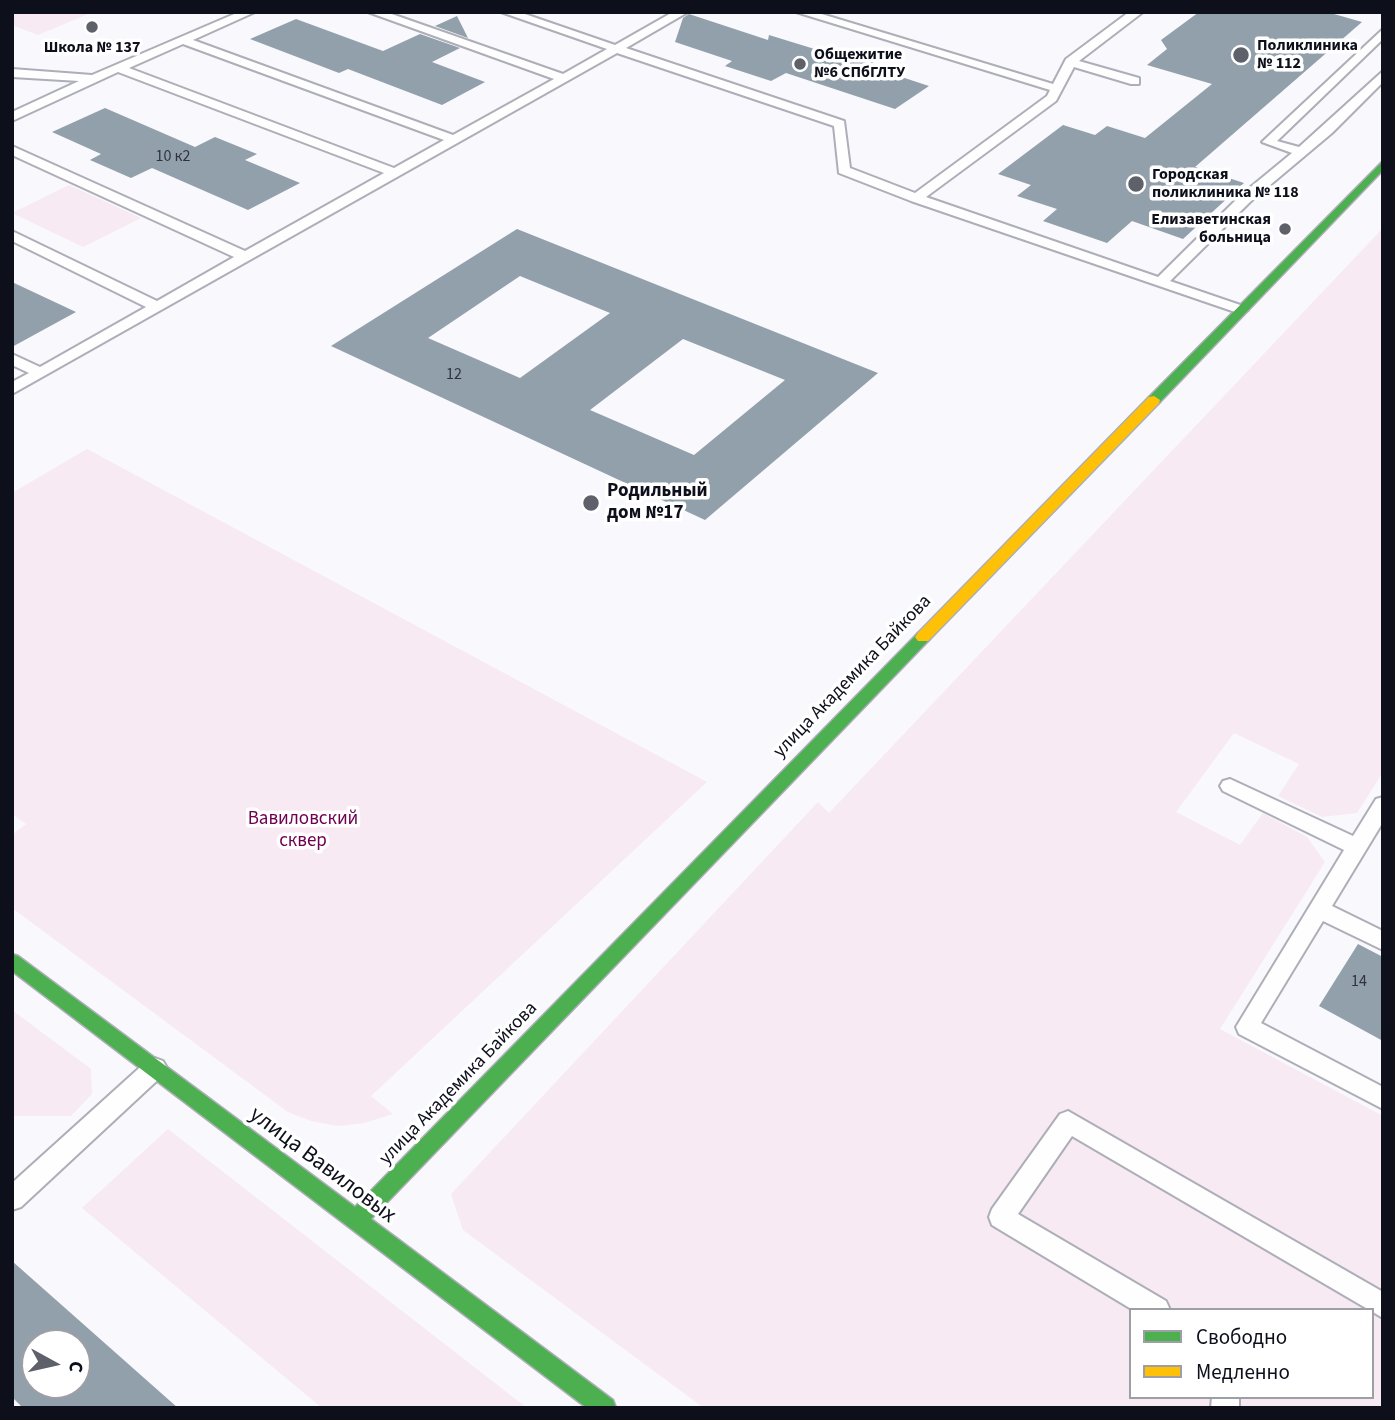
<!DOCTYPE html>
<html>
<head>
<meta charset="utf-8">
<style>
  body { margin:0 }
  #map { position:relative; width:1395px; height:1420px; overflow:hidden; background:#f8f8fd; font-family:"Source Sans 3",sans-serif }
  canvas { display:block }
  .frame { position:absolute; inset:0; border:14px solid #0d0f1b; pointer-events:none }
  .legend { position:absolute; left:1129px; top:1308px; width:245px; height:91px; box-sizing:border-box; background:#fff; border:2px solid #9e9fa4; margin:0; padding:9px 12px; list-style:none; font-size:21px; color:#0d0f1b }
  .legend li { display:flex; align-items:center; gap:14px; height:35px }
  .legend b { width:35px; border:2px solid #9e9fa4 }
  .north { position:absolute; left:21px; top:1329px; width:70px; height:70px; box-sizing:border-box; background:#fff; border:2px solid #9e9fa4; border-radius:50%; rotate:98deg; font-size:19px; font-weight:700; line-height:28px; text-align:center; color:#0d0f1b }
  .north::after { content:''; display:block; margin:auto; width:24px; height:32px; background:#5f616a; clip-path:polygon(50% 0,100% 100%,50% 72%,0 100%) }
</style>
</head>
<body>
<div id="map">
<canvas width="1395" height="1420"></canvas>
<div class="frame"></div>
<ul class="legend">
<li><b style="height:9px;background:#4caf50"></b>Свободно</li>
<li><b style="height:9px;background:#ffc107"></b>Медленно</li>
</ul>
<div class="north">С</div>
</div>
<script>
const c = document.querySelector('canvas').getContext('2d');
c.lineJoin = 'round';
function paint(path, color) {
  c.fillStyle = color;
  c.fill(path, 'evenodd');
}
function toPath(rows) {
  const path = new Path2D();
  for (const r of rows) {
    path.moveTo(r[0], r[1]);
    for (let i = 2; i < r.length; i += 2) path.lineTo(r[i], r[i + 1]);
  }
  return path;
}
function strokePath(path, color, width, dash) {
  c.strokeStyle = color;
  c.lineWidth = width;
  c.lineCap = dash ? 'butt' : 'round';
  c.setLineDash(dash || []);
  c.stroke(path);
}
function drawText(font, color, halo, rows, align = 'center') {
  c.font = font + ' "Source Sans 3",sans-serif';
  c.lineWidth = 7;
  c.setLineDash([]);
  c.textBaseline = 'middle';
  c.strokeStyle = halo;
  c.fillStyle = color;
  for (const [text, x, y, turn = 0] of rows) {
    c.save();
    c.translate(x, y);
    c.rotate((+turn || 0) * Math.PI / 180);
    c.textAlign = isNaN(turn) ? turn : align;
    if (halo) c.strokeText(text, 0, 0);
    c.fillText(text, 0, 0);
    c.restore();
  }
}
const green = toPath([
  [12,12,93,12,38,35,12,25],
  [69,185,141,218,83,247,12,213],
  [1383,228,1383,772,1357,813,1322,817,1278,796,1299,764,1234,733,1176,812,1240,845,1263,813,1307,837,1325,862,1220,1029,1383,1116,1383,1408,704,1408,463,1230,451,1194,818,802,829,813],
  [1131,1310,1372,1310,1372,1397,1131,1397],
  [87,449,707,782,371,1096,393,1114,364,1123,338,1126,311,1121,288,1112,12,908,12,835,26,824,12,814,12,493],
  [12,1010,91,1069,92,1094,71,1116,12,1116],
  [168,1129,527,1408,322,1408,82,1208]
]);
const building = toPath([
  [1199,12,1327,12,1362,22,1195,167,1244,183,1183,239,1132,221,1107,243,1043,221,1057,209,1017,196,1031,185,998,174,1063,125,1095,135,1107,126,1145,138,1212,84,1147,65,1167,49,1161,40],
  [689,14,768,40,769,35,821,51,828,46,875,61,868,66,929,86,895,109,786,73,771,81,725,66,732,61,675,42,683,18],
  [457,16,468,38,435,26],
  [296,19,383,51,420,34,460,48,432,62,485,82,442,105,348,69,339,73,250,39],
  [105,108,195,147,215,137,257,154,245,160,300,183,248,210,152,168,131,178,90,160,101,154,52,132],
  [517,229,878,373,705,520,331,346],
  [520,276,610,313,520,378,428,338],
  [683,339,785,380,694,455,590,410],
  [12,282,76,312,12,347],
  [1358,944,1383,957,1383,1041,1319,1006],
  [12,1261,178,1408,23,1408,12,1397],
  [35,1343,77,1343,77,1385,35,1385]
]);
const lane = toPath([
  [239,12,255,12,193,40,453,135,554,79,368,12,386,12,563,74,607,49,501,12,519,12,615,45,673,12,688,12,626,48,844,121,850,168,915,193,1047,96,1050,90,796,12,815,12,1053,84,1066,59,1129,12,1143,12,1079,61,1139,78,1139,84,1131,84,1074,67,1056,101,926,197,1158,277,1241,195,1292,153,1262,142,1383,29,1383,39,1277,141,1299,147,1383,71,1383,82,1332,133,1251,201,1170,281,1246,307,1248,310,1241,314,911,201,839,173,834,126,617,53,12,394,12,382,29,373,12,365,12,354,40,367,146,307,12,241,12,231,157,301,234,257,12,155,12,146,245,251,384,173,118,72,12,121,12,112,79,81,12,77,12,69,92,75,239,12],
  [183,44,444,140,394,168,129,68,183,44],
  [1230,779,1353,836,1376,799,1383,797,1383,822,1332,906,1383,931,1383,950,1323,921,1261,1023,1383,1087,1383,1109,1239,1034,1236,1027,1344,850,1223,791,1220,786,1223,781,1230,779],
  [155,1058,163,1061,167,1068,163,1075,21,1207,12,1210,12,1183,147,1061,155,1058],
  [1068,1111,1383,1292,1383,1318,1072,1136,1018,1214,1166,1301,1170,1310,1133,1310,992,1225,989,1217,992,1209,1060,1114,1068,1111],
  [1212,1397,1239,1397,1239,1408,1211,1408,1212,1397]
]);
const fast = toPath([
  [1383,161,1383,170,1159,403,1149,403,1149,397,1383,161],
  [923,632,928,633,931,637,928,641,371,1219,613,1400,616,1408,587,1408,12,971,12,954,18,956,355,1207,918,633,923,632]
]);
const slow = toPath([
  [1154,396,1160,400,1159,403,928,641,918,641,915,637,918,633,1149,397,1154,396]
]);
const markers = [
  [92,27,7,"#5f616a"],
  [1241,55,9,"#5f616a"],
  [800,64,7,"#5f616a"],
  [1136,184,9,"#5f616a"],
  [1285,229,7,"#5f616a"],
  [591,503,9,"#5f616a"]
];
const farPoinames = [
  ["Поликлиника",1257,46],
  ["№ 112",1257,64],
  ["Школа № 137",92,48,"center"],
  ["Общежитие",814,55],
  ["№6 СПбГЛТУ",814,73],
  ["Городская",1152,175],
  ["поликлиника № 118",1152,193],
  ["Елизаветинская",1271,220,"right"],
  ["больница",1271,238,"right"]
];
const numberNames = [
  ["10 к2",173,157],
  ["12",454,375],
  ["14",1359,982]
];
const poiNames = [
  ["Родильный",607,492],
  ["дом №17",607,514]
];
const streetNames = [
  ["улица Академика Байкова",853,677,-46],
  ["улица Академика Байкова",459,1084,-46]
];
const parkNames = [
  ["Вавиловский",303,820],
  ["сквер",303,842]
];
const nearStreetnames = [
  ["улица Вавиловых",322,1166,37]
];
paint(green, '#f8eaf3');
paint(building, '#92a0ab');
strokePath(lane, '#adaeb7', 4);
strokePath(fast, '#adaeb7', 3);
strokePath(slow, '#adaeb7', 3);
paint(lane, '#fefeff');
paint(fast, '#4caf50');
paint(slow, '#ffc107');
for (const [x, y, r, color] of markers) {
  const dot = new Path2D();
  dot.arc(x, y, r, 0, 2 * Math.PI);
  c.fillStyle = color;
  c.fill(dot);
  strokePath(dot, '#fff', 2.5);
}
drawText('bold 16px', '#0d0f1b', '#fff', farPoinames, 'left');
drawText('16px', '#2e333f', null, numberNames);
drawText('bold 19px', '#0d0f1b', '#fff', poiNames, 'left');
drawText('19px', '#0d0f1b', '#fff', streetNames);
drawText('19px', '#6f0050', '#fff', parkNames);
drawText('23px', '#0d0f1b', '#fff', nearStreetnames);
</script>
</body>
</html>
